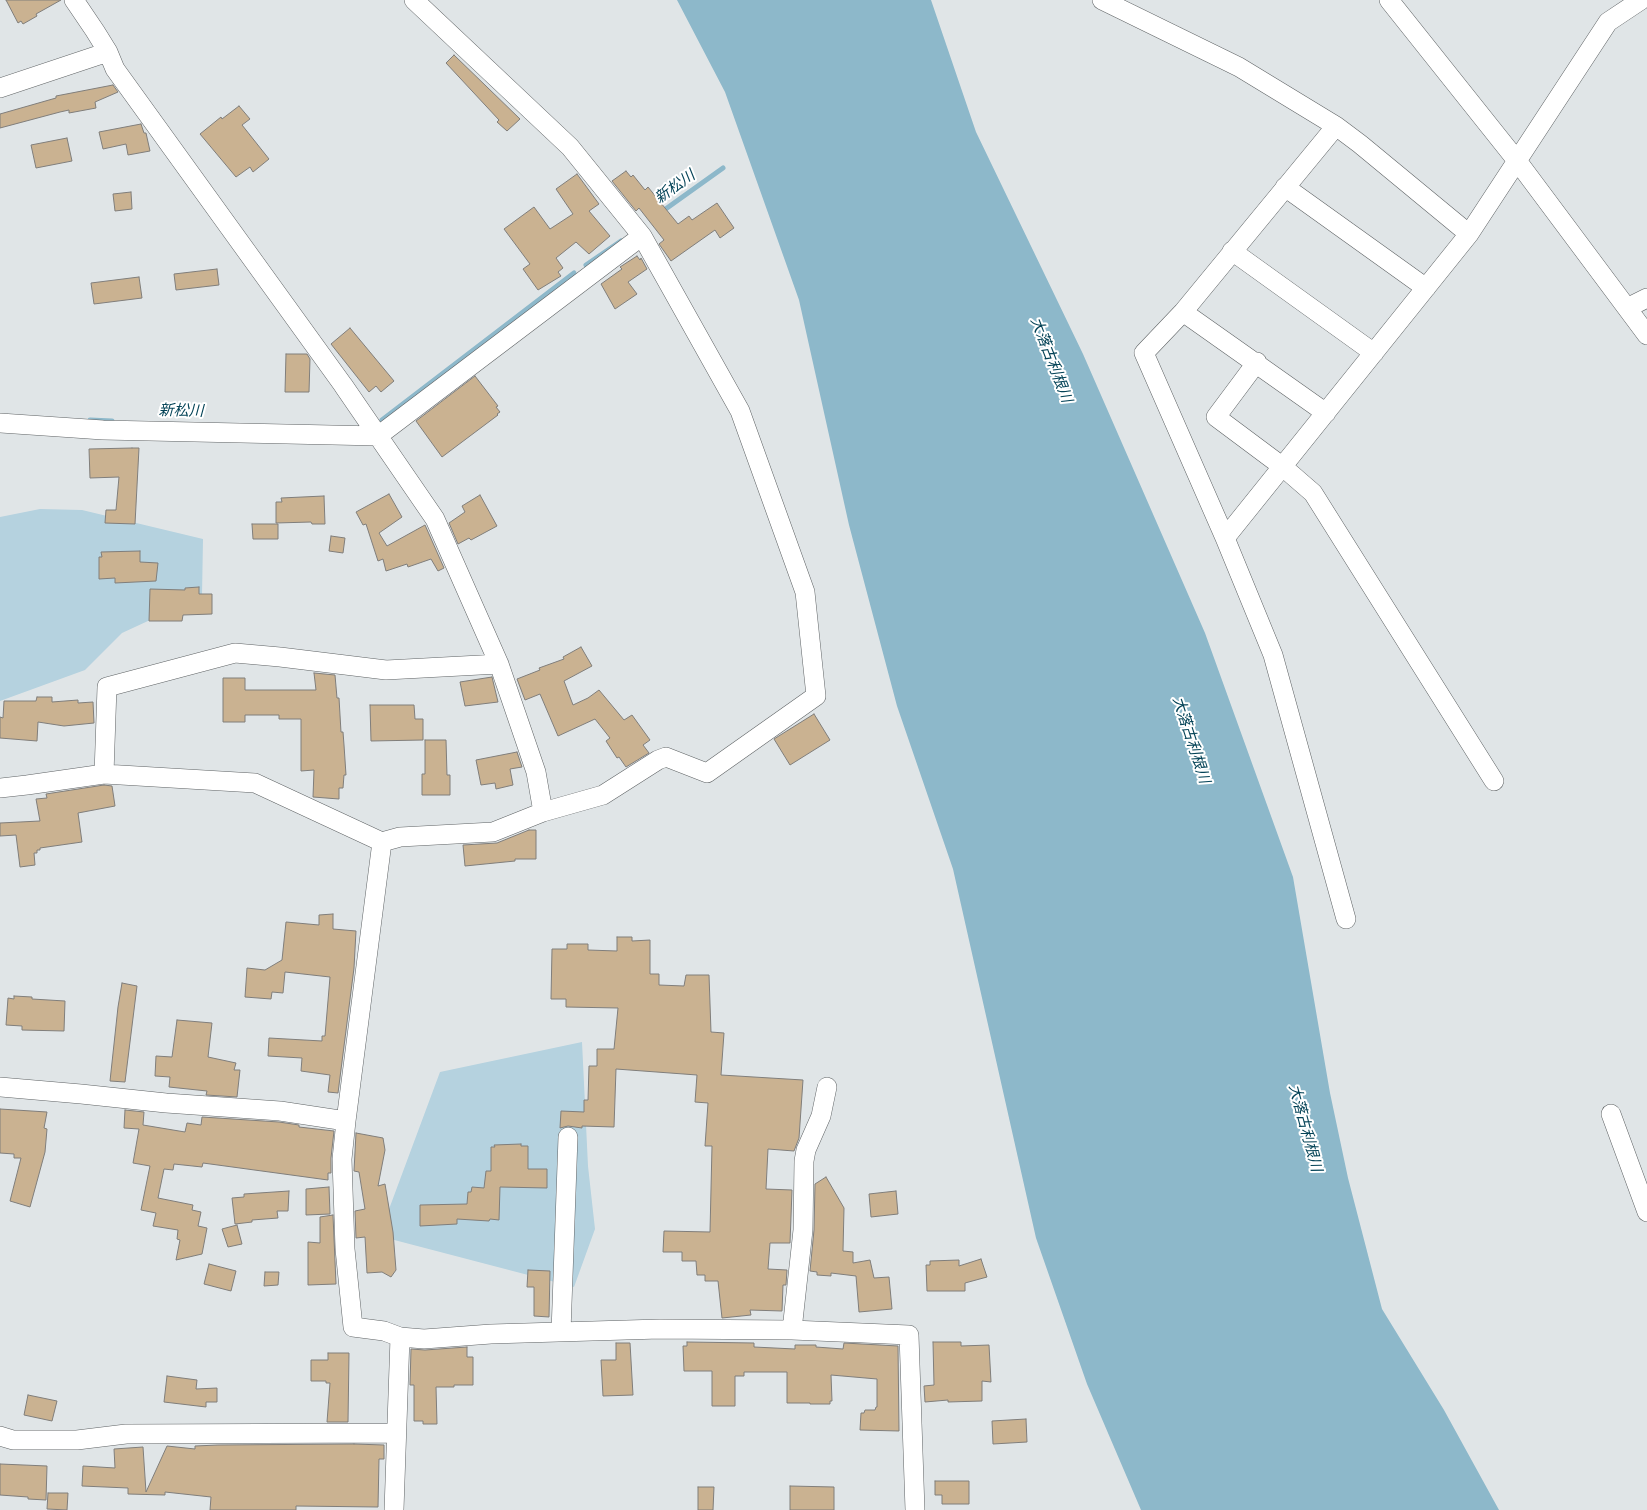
<!DOCTYPE html>
<html>
<head>
<meta charset="utf-8">
<style>
  body { margin:0 }
  canvas { display:block; background:#e0e5e7 }
</style>
</head>
<body>
<canvas width="1647" height="1510"></canvas>
<script>
const c = document.querySelector('canvas').getContext('2d');
c.lineJoin = 'round';
function paint(path, color) {
  c.fillStyle = color;
  c.fill(path, 'evenodd');
}
function toPath(rows) {
  const path = new Path2D();
  for (const r of rows) {
    path.moveTo(r[0], r[1]);
    for (let i = 2; i < r.length; i += 2) path.lineTo(r[i], r[i + 1]);
  }
  return path;
}
function strokePath(path, color, width, dash) {
  c.strokeStyle = color;
  c.lineWidth = width;
  c.lineCap = dash ? 'butt' : 'round';
  c.setLineDash(dash || []);
  c.stroke(path);
}
function drawText(font, color, halo, rows, align = 'center') {
  c.font = font + ' "Roboto Serif","Noto Sans JP",serif';
  c.lineWidth = 4;
  c.setLineDash([]);
  c.textBaseline = 'middle';
  c.strokeStyle = halo;
  c.fillStyle = color;
  for (const [text, x, y, turn = 0] of rows) {
    c.save();
    c.translate(x, y);
    c.rotate((+turn || 0) * Math.PI / 180);
    c.textAlign = isNaN(turn) ? turn : align;
    if (halo) c.strokeText(text, 0, 0);
    c.fillText(text, 0, 0);
    c.restore();
  }
}
const green = toPath([
  [40,509,82,510,203,539,202,596,122,633,85,670,0,701,0,517],
  [582,1042,588,1166,595,1229,574,1287,379,1236,440,1072]
]);
const water = toPath([
  [677,0,931,0,976,132,1083,354,1205,633,1293,877,1330,1093,1348,1178,1382,1309,1444,1410,1499,1510,1141,1510,1087,1384,1036,1238,953,869,897,706,849,525,799,300,725,92]
]);
const stream = toPath([
  [660,213,723,168],
  [586,265,621,241],
  [90,420,112,421],
  [382,420,574,273]
]);
const building = toPath([
  [6,0,61,0,36,14,37,16,23,24,21,21,18,23,6,0],
  [454,55,520,119,507,131,497,122,499,120,446,63,454,55],
  [113,85,118,92,95,102,96,108,69,113,69,110,60,112,0,128,0,114,56,98,56,96,113,85],
  [239,106,250,119,242,125,269,159,253,172,250,167,236,177,200,134,221,117,222,119,239,106],
  [141,124,144,133,146,133,150,151,128,155,126,144,103,149,99,132,141,124],
  [67,138,72,161,36,168,31,145,67,138],
  [626,171,631,177,633,175,645,190,648,187,678,224,689,216,692,220,717,203,734,228,720,238,715,230,671,261,659,244,664,240,639,208,636,211,612,181,626,171],
  [577,174,599,204,589,211,610,236,589,254,576,242,556,258,563,268,558,272,561,276,538,290,523,269,530,264,504,229,534,207,550,229,573,214,556,189,577,174],
  [131,192,132,209,115,211,113,194,131,192],
  [637,256,640,260,641,258,647,269,628,282,637,294,615,309,601,284,622,269,620,267,637,256],
  [217,269,219,285,176,290,174,274,217,269],
  [139,277,142,298,94,304,91,283,139,277],
  [350,328,394,381,381,392,376,386,369,392,331,344,350,328],
  [286,354,307,354,310,359,309,392,285,392,286,354],
  [475,376,498,406,496,407,500,412,497,414,498,415,442,457,416,421,475,376],
  [132,448,139,448,135,524,105,523,106,510,116,510,119,477,90,478,89,449,132,448],
  [389,494,402,517,379,533,387,546,425,525,444,568,438,571,431,559,408,567,407,564,386,571,383,559,378,561,366,524,363,525,356,512,389,494],
  [480,495,497,526,471,540,469,538,458,544,449,523,465,512,462,506,480,495],
  [324,496,325,524,312,524,311,522,276,523,276,502,282,502,281,498,324,496],
  [252,524,278,524,278,539,253,539,252,524],
  [331,536,345,538,343,553,329,551,331,536],
  [140,551,140,562,158,563,156,581,115,583,115,578,99,579,99,557,102,557,101,552,140,551],
  [199,587,199,594,212,594,212,614,183,615,182,621,149,621,150,589,185,590,185,588,199,587],
  [581,647,592,666,564,681,573,705,588,698,599,690,624,720,632,715,650,740,643,745,649,753,626,767,619,757,617,758,606,741,610,738,595,719,558,736,540,694,525,700,517,679,540,670,539,668,564,659,563,657,581,647],
  [314,673,335,675,337,698,339,698,341,732,343,732,344,745,346,775,344,775,343,788,339,788,339,799,313,797,314,770,301,771,301,719,279,719,279,715,245,715,245,722,223,722,223,678,245,678,245,690,316,690,314,673],
  [492,677,498,702,465,706,460,682,492,677],
  [37,697,52,697,52,702,78,700,78,703,93,702,94,723,64,726,38,722,37,741,0,738,0,717,3,718,4,701,36,701,37,697],
  [370,705,414,705,415,719,423,719,423,740,371,741,370,705],
  [814,714,830,740,790,765,774,739,814,714],
  [425,740,446,740,447,775,450,775,450,795,422,795,422,774,425,774,425,740],
  [517,752,522,767,510,769,513,785,496,789,495,783,481,785,476,760,517,752],
  [104,785,112,786,115,806,78,813,82,842,40,848,40,850,37,850,37,853,34,853,35,865,20,867,16,835,0,836,0,823,40,821,36,799,47,798,46,794,104,785],
  [529,830,536,830,536,859,515,859,515,861,465,866,463,845,497,843,529,830],
  [333,914,333,929,356,931,354,968,338,1093,328,1092,330,1075,301,1071,302,1058,268,1056,269,1038,322,1041,322,1036,325,1036,330,977,285,972,283,993,272,992,271,999,245,997,247,968,265,970,282,960,286,922,319,925,319,915,333,914],
  [617,937,632,937,632,941,650,940,650,974,659,974,659,985,684,986,686,975,709,975,711,1032,724,1033,721,1075,803,1080,799,1138,794,1151,768,1149,766,1189,792,1190,790,1243,770,1243,768,1269,787,1270,786,1285,783,1285,782,1311,750,1310,751,1315,722,1318,718,1281,705,1281,705,1275,697,1275,696,1261,682,1261,682,1252,663,1252,664,1231,710,1232,712,1146,705,1146,708,1103,695,1102,697,1075,616,1069,614,1127,582,1126,582,1128,568,1126,560,1128,561,1111,584,1112,584,1100,588,1100,589,1066,597,1066,597,1049,614,1049,618,1008,566,1007,566,999,551,999,552,949,567,949,567,944,588,944,588,950,617,951,617,937],
  [122,983,137,986,125,1082,110,1081,118,1007,122,983],
  [14,996,32,997,32,999,65,1001,64,1031,22,1030,22,1026,6,1025,8,998,14,999,14,996],
  [177,1020,212,1023,208,1057,236,1063,234,1070,240,1070,237,1097,206,1095,207,1091,169,1087,170,1077,155,1076,156,1056,172,1057,177,1020],
  [0,1109,47,1112,44,1128,47,1129,45,1152,30,1207,10,1201,21,1158,14,1158,14,1154,0,1153,0,1109],
  [125,1110,144,1112,143,1125,185,1132,187,1123,201,1125,202,1117,279,1122,299,1125,299,1127,334,1131,331,1158,331,1173,328,1173,328,1180,203,1163,202,1167,174,1164,173,1170,164,1169,158,1198,193,1205,192,1210,201,1212,198,1226,207,1228,202,1254,176,1260,180,1240,177,1239,178,1230,153,1226,156,1213,141,1210,150,1166,133,1163,139,1129,124,1128,125,1110],
  [356,1133,383,1138,385,1150,378,1186,385,1184,393,1232,396,1270,391,1277,382,1272,367,1273,365,1237,356,1238,355,1211,365,1209,359,1172,354,1171,356,1133],
  [521,1144,521,1146,528,1146,528,1169,547,1169,547,1188,500,1187,499,1220,490,1219,489,1221,457,1219,457,1224,420,1226,420,1205,467,1204,468,1192,471,1192,472,1187,484,1188,486,1171,491,1171,491,1147,495,1147,494,1145,521,1144],
  [826,1177,844,1208,843,1251,853,1252,853,1263,870,1260,874,1278,889,1277,892,1309,859,1312,856,1276,831,1273,831,1276,817,1275,817,1272,810,1271,814,1230,815,1184,826,1177],
  [329,1187,330,1214,306,1215,306,1189,329,1187],
  [289,1191,288,1211,277,1211,278,1218,252,1220,252,1222,235,1224,232,1198,244,1197,244,1194,289,1191],
  [896,1191,898,1214,871,1217,869,1194,896,1191],
  [333,1215,336,1284,308,1285,308,1242,320,1243,320,1217,333,1215],
  [237,1225,242,1244,228,1247,222,1229,237,1225],
  [981,1259,987,1277,965,1283,965,1291,927,1291,926,1265,930,1265,930,1261,959,1260,959,1266,981,1259],
  [209,1264,236,1271,231,1291,204,1284,209,1264],
  [528,1270,550,1271,549,1317,534,1316,534,1287,527,1287,528,1270],
  [265,1272,279,1272,278,1285,264,1286,265,1272],
  [687,1342,754,1343,754,1347,795,1349,795,1345,816,1345,816,1347,843,1349,844,1343,898,1346,899,1431,860,1430,861,1413,864,1413,865,1410,875,1410,876,1407,877,1407,877,1379,831,1375,832,1401,830,1401,830,1404,810,1404,810,1403,787,1403,787,1372,744,1372,744,1376,735,1376,735,1406,712,1406,712,1371,684,1371,683,1346,687,1346,687,1342],
  [933,1342,961,1342,961,1346,989,1345,991,1382,982,1381,982,1401,948,1402,948,1400,925,1402,924,1386,934,1385,933,1342],
  [616,1343,630,1343,633,1395,603,1396,601,1360,616,1360,616,1343],
  [467,1347,467,1357,473,1357,473,1385,454,1385,454,1387,436,1387,437,1424,423,1424,423,1421,414,1421,414,1385,410,1385,411,1349,425,1350,467,1347],
  [328,1353,349,1353,348,1422,327,1422,330,1383,326,1383,326,1381,311,1381,311,1360,328,1360,328,1353],
  [167,1376,197,1380,196,1389,217,1388,217,1402,206,1402,206,1407,164,1402,167,1376],
  [28,1395,57,1401,52,1421,24,1415,28,1395],
  [1026,1419,1027,1442,993,1444,992,1421,1026,1419],
  [354,1444,384,1445,384,1459,379,1459,378,1507,296,1506,296,1510,210,1510,211,1497,165,1492,165,1495,128,1494,128,1488,82,1486,83,1466,115,1468,114,1449,143,1447,146,1492,167,1446,195,1449,195,1446,218,1445,354,1444],
  [0,1464,47,1466,46,1500,28,1499,28,1497,0,1495,0,1464],
  [935,1481,969,1481,969,1504,942,1504,942,1495,935,1495,935,1481],
  [790,1486,834,1487,834,1510,790,1510,790,1486],
  [698,1487,714,1487,713,1510,698,1510,698,1487],
  [48,1493,68,1493,67,1510,47,1509,48,1493]
]);
const minor = toPath([
  [74,0,95,31,108,52,115,69,343,385,435,519,499,664,536,772,543,812],
  [1102,0,1239,67,1336,126,1360,144,1469,234],
  [1389,0,1518,162,1647,335],
  [0,88,108,52],
  [1336,126,1183,312,1144,353,1225,538,1273,655,1346,919],
  [1285,187,1426,288],
  [1232,251,1374,353],
  [1627,308,1647,298],
  [1183,312,1326,413],
  [1257,362,1216,417,1283,467,1313,493,1494,781],
  [0,423,103,430,378,436,642,236],
  [1225,538,1469,234,1608,22,1641,0],
  [104,774,107,687,235,653,280,657,386,670,499,664],
  [0,788,27,785,104,774,255,783,382,842,400,837,493,832,543,812,603,795,658,760,666,757,707,773,816,696,805,592,740,411,642,236,570,147,414,0],
  [382,842,346,1121,342,1159,345,1249,353,1327,384,1331,400,1337,424,1339,491,1334,660,1329,792,1330,909,1335,915,1510],
  [0,1087,81,1094,166,1103,280,1111,346,1121],
  [1611,1114,1647,1212],
  [792,1330,803,1230,804,1161,806,1150,821,1116,827,1087],
  [561,1332,568,1137],
  [0,1436,13,1440,77,1440,126,1434,396,1433],
  [394,1510,400,1337]
]);
const waterNames = [
  ["新松川",675,187,-36],
  ["大落古利根川",1051,360,69],
  ["新松川",181,411,1],
  ["大落古利根川",1191,740,72],
  ["大落古利根川",1305,1128,75]
];
paint(green, '#b5d2df');
paint(water, '#8db8ca');
strokePath(stream, '#8db8ca', 5);
paint(building, '#cab291');
strokePath(building, '#807e7b', 1);
strokePath(minor, '#5f6365', 20);
strokePath(minor, '#fff', 19);
drawText('italic 15px', '#044357', '#fff', waterNames);
</script>
</body>
</html>
